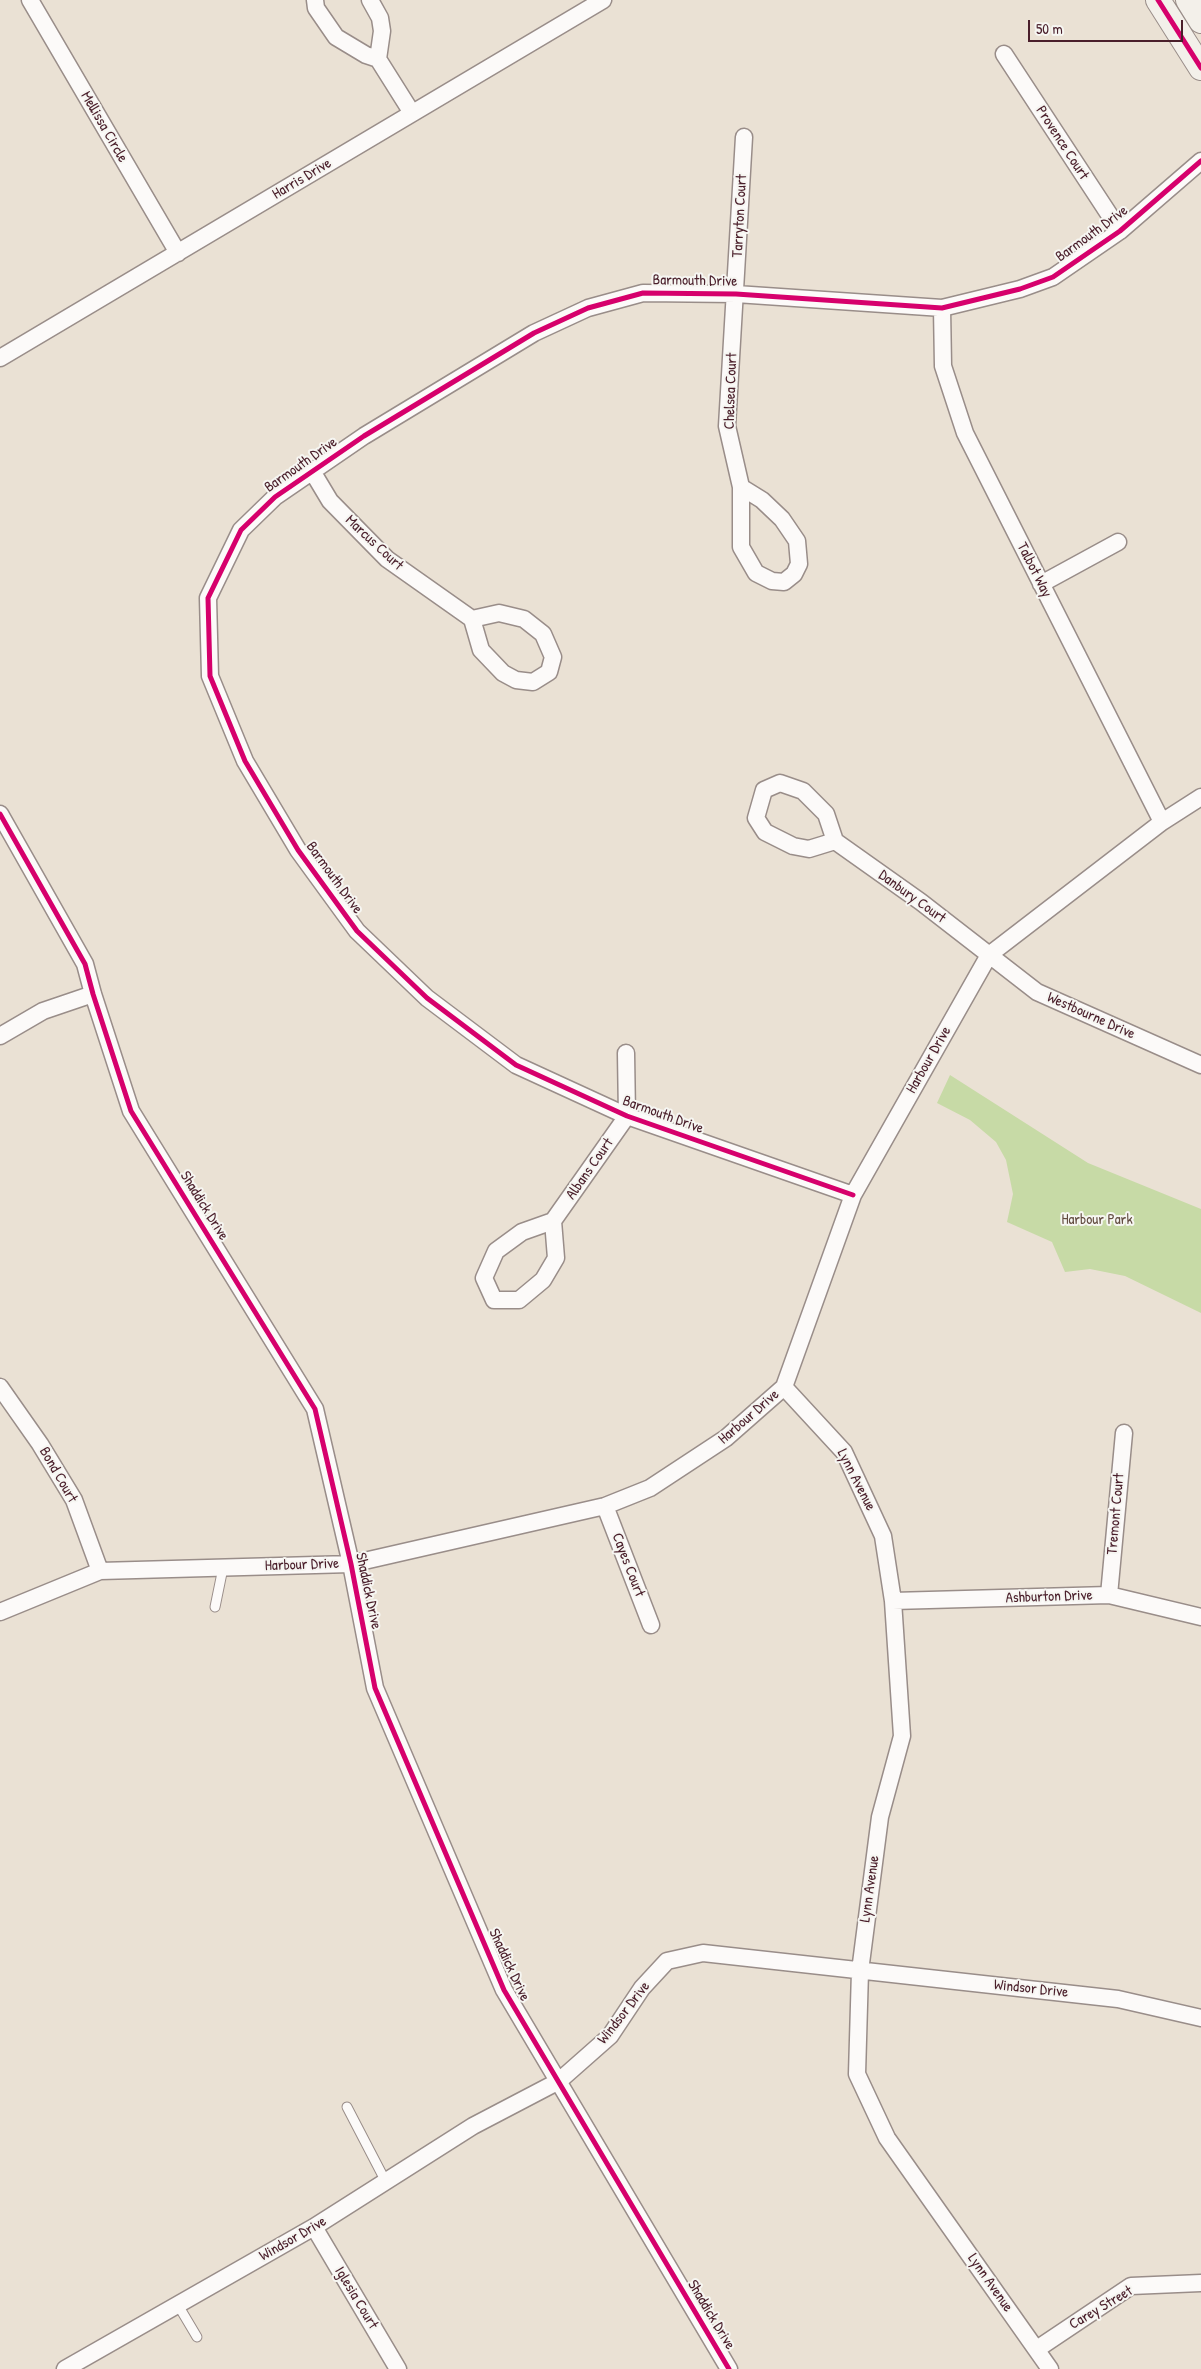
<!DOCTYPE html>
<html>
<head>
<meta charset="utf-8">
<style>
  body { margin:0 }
  #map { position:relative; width:1201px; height:2369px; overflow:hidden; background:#eae1d4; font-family:"Patrick Hand",sans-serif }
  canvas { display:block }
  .scale { position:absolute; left:1028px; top:20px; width:155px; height:22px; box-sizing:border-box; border:2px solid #4a1f2b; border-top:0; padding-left:6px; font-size:15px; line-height:18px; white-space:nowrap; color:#4a1f2b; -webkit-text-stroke:4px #f6f6f2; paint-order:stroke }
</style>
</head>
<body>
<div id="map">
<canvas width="1201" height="2369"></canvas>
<div class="scale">50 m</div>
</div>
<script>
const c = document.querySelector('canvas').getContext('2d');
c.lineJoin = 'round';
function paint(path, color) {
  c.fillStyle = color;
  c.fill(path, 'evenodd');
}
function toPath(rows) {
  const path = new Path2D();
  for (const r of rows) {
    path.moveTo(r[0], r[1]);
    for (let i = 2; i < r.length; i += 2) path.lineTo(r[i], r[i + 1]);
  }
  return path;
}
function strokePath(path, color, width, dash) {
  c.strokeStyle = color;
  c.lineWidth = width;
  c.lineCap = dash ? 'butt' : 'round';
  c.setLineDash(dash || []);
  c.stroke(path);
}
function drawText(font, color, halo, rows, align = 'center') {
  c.font = font + ' "Patrick Hand",sans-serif';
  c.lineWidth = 4;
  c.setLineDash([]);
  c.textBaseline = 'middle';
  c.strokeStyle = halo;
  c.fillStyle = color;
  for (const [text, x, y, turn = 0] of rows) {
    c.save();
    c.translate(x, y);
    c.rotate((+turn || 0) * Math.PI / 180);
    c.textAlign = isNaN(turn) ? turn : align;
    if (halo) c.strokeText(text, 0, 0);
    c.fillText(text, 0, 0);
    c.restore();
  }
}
const green = toPath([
  [950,1075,1088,1163,1201,1209,1201,1313,1125,1276,1090,1269,1065,1272,1052,1242,1007,1222,1013,1194,1006,1160,996,1142,970,1120,937,1103]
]);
const lane = toPath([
  [215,1607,223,1568],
  [347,2107,386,2182],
  [178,2305,197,2337]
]);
const street = toPath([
  [30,0,178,253],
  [315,0,316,8,336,37,366,55,378,59],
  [370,0,380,18,382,31,378,59,412,113],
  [1004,54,1120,231],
  [942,308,943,366,965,433,1162,822],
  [0,358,603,0],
  [312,471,330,501,387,559,472,619,481,650,503,673,516,680,533,682,549,672,553,657,543,634,524,619,499,613,472,619],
  [741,487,762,500,782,519,797,541,799,564,794,574,784,582,772,581,756,573,741,547,741,487,727,426,744,137],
  [1041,584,1118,542],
  [0,814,85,964,93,994,131,1111,315,1409,351,1564,375,1688,504,1990,729,2369],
  [835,841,809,849,793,846,765,832,756,818,764,790,780,783,803,791,826,814,835,841,921,902,1037,992,1201,1065],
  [0,1036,43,1011,93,994],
  [853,1195,627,1116,516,1065,427,998,357,931,298,850,245,761,210,676,208,598,241,530,275,497,364,436,534,333,588,308,643,293,736,294,942,308,1020,289,1053,277,1120,231,1201,161],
  [553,1221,556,1258,543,1280,519,1300,494,1300,484,1278,496,1251,522,1232,553,1221,627,1116,626,1053],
  [0,1387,40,1444,74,1500,100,1571],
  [784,1387,844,1452,883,1536,893,1601,902,1736,880,1817,860,1971,857,2074,887,2138,1050,2369],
  [605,1506,651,1625],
  [1109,1595,1124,1433],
  [893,1601,1109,1595,1201,1617],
  [0,1612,100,1571,351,1564,605,1506,650,1488,726,1438,784,1387,853,1195,989,955,1162,822,1201,797],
  [314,2227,398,2369],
  [1037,2349,1131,2286,1201,2283],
  [65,2369,314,2227,473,2126,559,2081,610,2036,642,1988,667,1961,703,1953,1118,1999,1201,2018]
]);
const secondary = toPath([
  [1158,0,1201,68],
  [1188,0,1201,21]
]);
const cycleway = toPath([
  [1158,0,1201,68],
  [0,814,85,964,93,994,131,1111,315,1409,351,1564,375,1688,504,1990,729,2369],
  [853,1195,627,1116,516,1065,427,998,357,931,298,850,245,761,210,676,208,598,241,530,275,497,364,436,534,333,588,308,643,293,736,294,942,308,1020,289,1053,277,1120,231,1201,161]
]);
const streetNames = [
  ["Mellissa Circle",104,127,60],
  ["Provence Court",1062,143,57],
  ["Harris Drive",302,179,-31],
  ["Tarryton Court",740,216,-87],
  ["Barmouth Drive",1092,234,-36],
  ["Barmouth Drive",695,281,1],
  ["Chelsea Court",731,391,-88],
  ["Barmouth Drive",301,465,-35],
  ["Marcus Court",374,543,43],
  ["Talbot Way",1034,570,63],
  ["Barmouth Drive",334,878,54],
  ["Danbury Court",912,897,36],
  ["Westbourne Drive",1091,1016,24],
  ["Harbour Drive",929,1060,-60],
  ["Barmouth Drive",663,1115,20],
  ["Albans Court",590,1169,-55],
  ["Shaddick Drive",204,1206,58],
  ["Harbour Drive",749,1417,-41],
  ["Bond Court",58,1475,60],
  ["Lynn Avenue",856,1480,63],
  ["Tremont Court",1116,1514,-85],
  ["Harbour Drive",302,1565,-2],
  ["Cayes Court",628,1565,69],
  ["Shaddick Drive",368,1591,78],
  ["Ashburton Drive",1049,1597,-2],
  ["Lynn Avenue",870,1889,-82],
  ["Shaddick Drive",509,1965,65],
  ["Windsor Drive",1031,1989,6],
  ["Windsor Drive",624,2013,-52],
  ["Windsor Drive",293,2239,-30],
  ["Lynn Avenue",990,2283,55],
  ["Iglesia Court",356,2298,59],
  ["Carey Street",1101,2308,-31],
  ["Shaddick Drive",711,2315,59]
];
const parkNames = [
  ["Harbour Park",1097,1220]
];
paint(green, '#c7daa6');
strokePath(lane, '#998d89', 11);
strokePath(street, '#998d89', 19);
strokePath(secondary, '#998d89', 26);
strokePath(lane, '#fcfaf9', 9);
strokePath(street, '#fcfaf9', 16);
strokePath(secondary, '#f3f0ea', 24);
strokePath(cycleway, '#d6006c', 5);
drawText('15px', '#4a1f2b', '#f6f6f2', streetNames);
drawText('15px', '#624c40', '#f6f6f2', parkNames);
</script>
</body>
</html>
